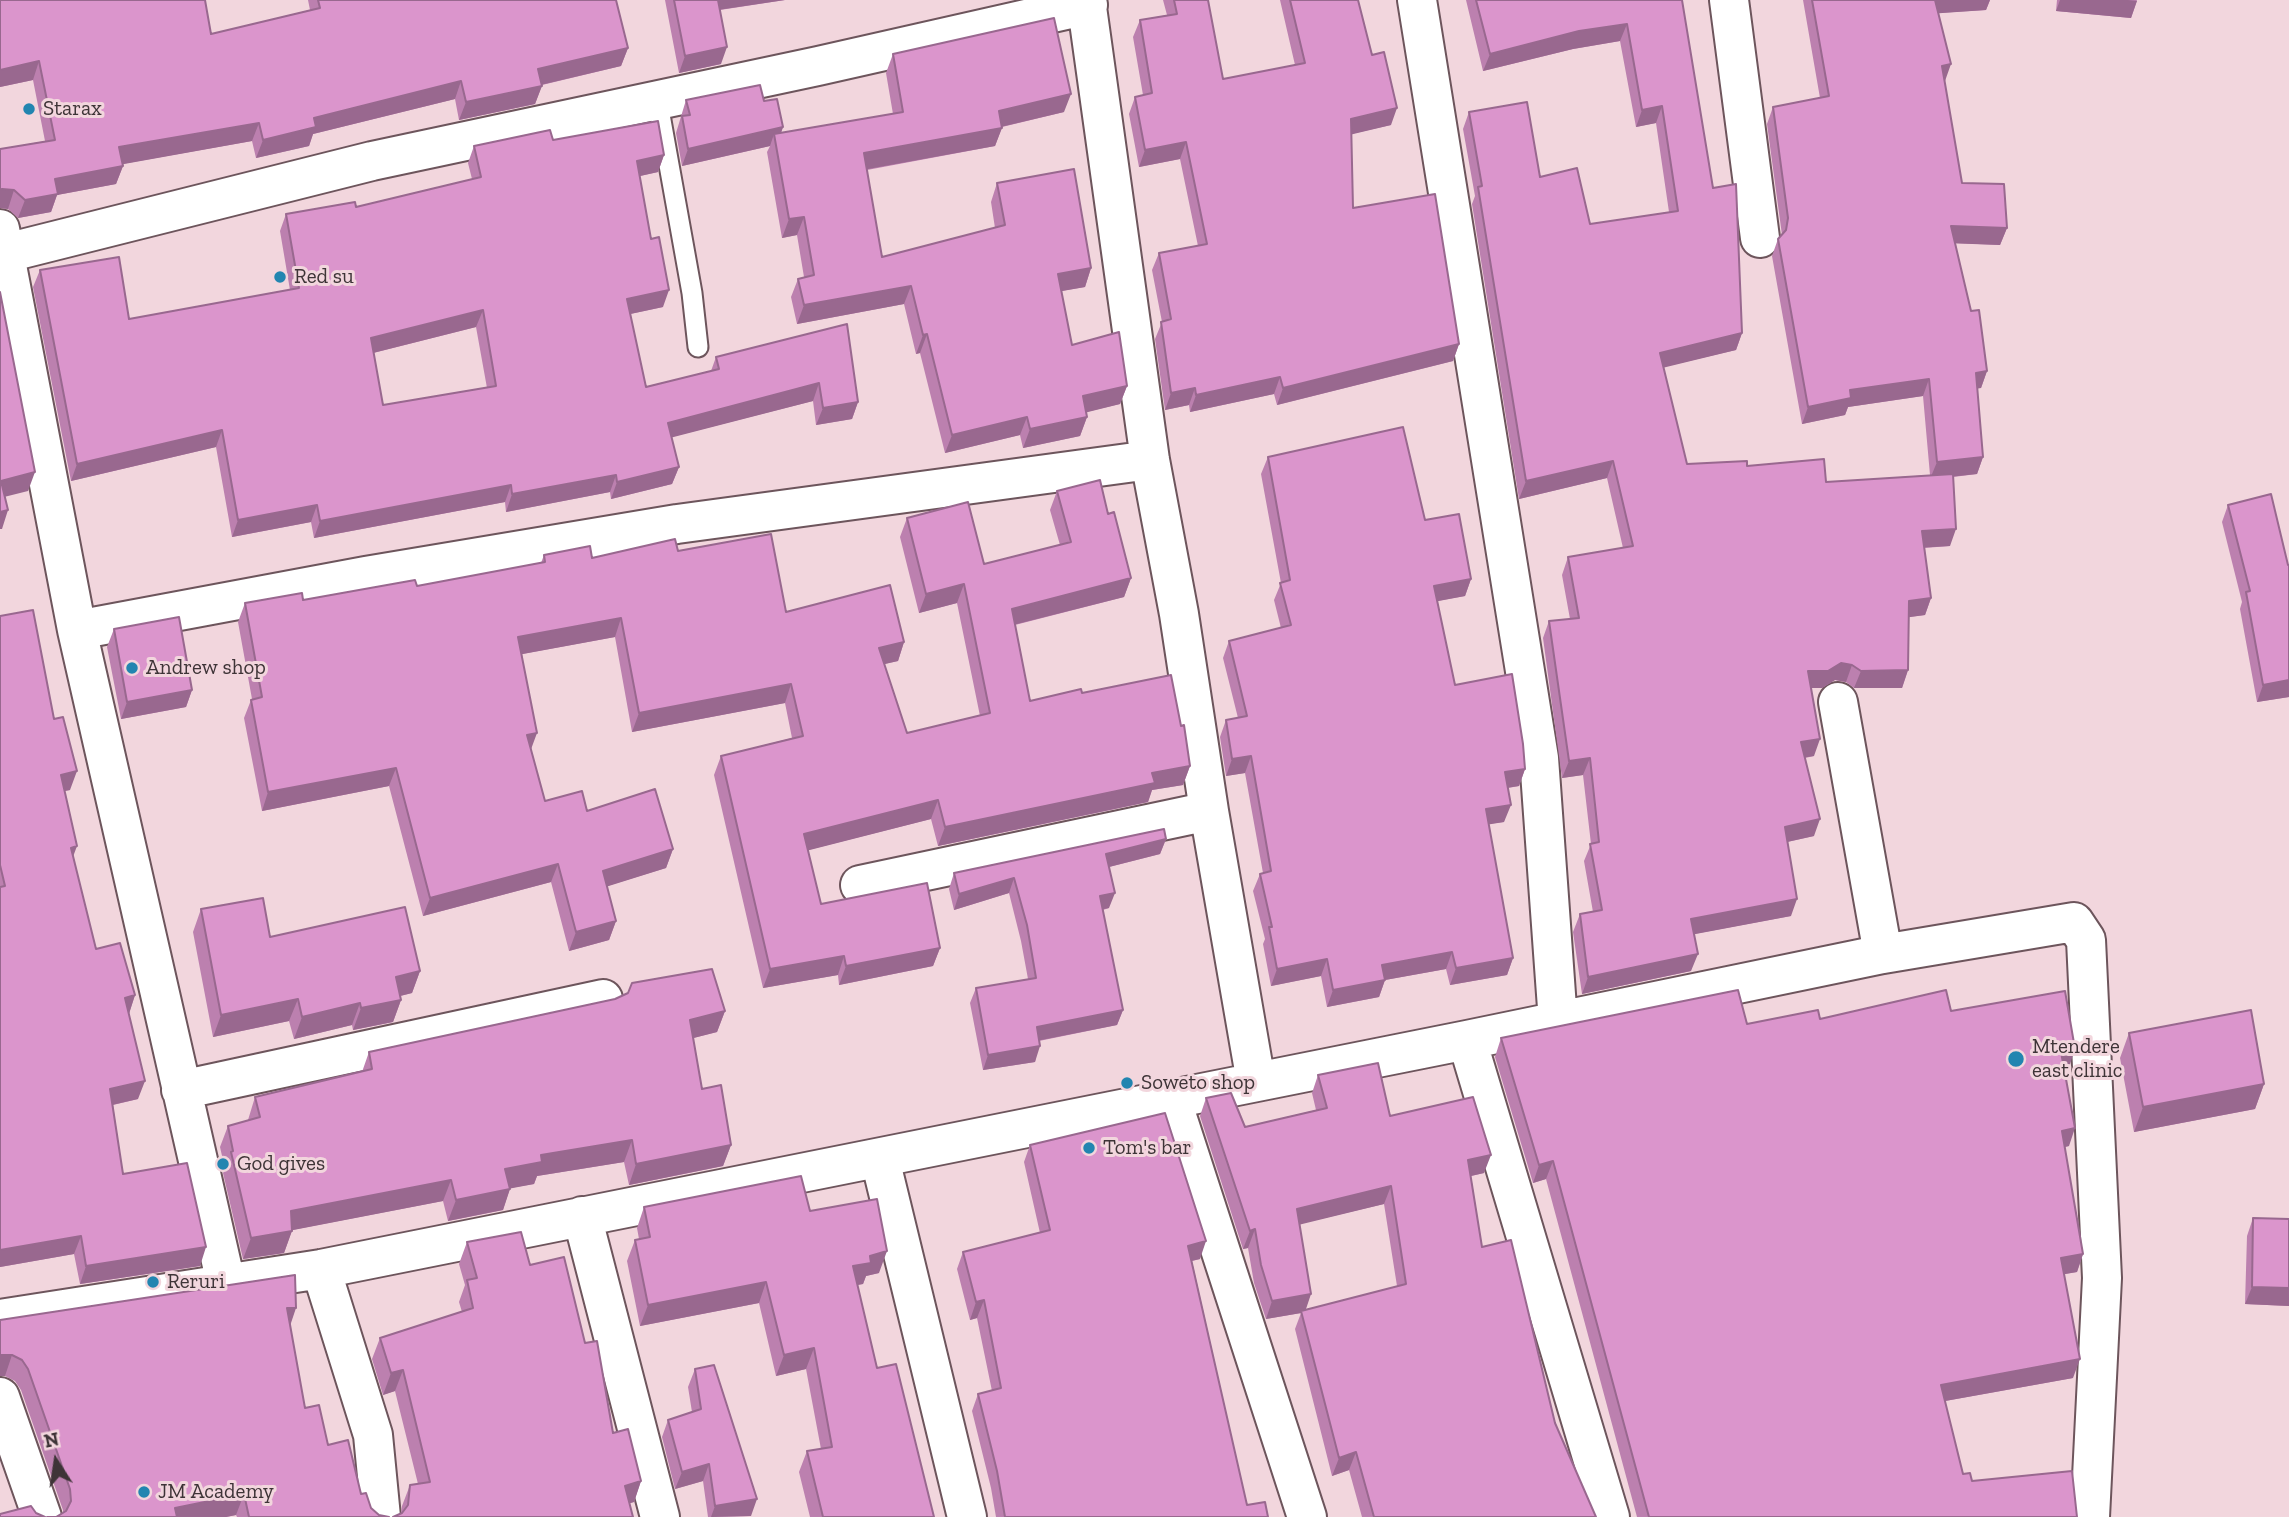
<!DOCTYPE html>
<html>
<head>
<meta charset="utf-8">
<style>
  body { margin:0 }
  #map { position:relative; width:2289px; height:1517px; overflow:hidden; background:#f2d6dd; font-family:"Zilla Slab",serif }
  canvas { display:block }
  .north { position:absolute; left:21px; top:1426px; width:70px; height:70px; -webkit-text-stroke:5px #f2d6dd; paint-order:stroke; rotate:348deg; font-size:19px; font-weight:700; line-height:28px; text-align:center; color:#3e3437 }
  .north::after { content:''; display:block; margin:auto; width:24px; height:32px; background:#3e3437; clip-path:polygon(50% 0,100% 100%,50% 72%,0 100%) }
</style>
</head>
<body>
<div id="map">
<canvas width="2289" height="1517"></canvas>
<div class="north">N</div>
</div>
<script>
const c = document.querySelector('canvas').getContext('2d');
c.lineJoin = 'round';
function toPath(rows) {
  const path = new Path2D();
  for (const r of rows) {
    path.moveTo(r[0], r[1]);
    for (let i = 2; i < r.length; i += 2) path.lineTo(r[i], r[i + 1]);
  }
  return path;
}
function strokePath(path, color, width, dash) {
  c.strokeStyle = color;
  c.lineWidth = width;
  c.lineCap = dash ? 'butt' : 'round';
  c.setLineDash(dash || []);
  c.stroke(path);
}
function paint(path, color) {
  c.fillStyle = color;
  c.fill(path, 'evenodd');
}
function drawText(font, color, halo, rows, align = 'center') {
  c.font = font + ' "Zilla Slab",serif';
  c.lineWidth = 6;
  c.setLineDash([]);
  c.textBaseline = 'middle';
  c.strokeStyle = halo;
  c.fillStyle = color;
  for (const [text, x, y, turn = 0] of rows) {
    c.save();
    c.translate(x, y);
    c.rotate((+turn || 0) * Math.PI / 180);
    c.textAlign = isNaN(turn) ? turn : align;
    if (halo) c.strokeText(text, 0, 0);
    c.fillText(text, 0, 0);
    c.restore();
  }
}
const lane = toPath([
  [657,98,692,293,698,347]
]);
const street = toPath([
  [1086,0,1150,460,1179,614,1209,811,1256,1082],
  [1417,0,1539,758,1558,1022],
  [1729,0,1760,238],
  [0,229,77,630,226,1283],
  [6,253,372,161,818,66,1088,5],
  [77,630,366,576,677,524,1150,460],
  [1838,702,1883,954],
  [860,885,1209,811],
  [1467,1040,1610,1517],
  [181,1090,603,999],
  [1171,1098,1307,1517],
  [880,1159,967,1517],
  [582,1216,660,1517],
  [321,1269,373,1435,381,1517],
  [0,1319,321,1269,1467,1040,1883,954,2074,922,2086,940,2102,1278,2090,1517],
  [0,1397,42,1517]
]);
const wall = toPath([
  [0,0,211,34,310,10,308,0,616,0,628,48,621,66,542,85,535,104,459,120,455,99,313,134,309,146,256,158,252,141,122,164,123,166,116,184,57,195,51,212,18,218,8,209,0,208,0,149,45,141,33,80,0,87],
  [665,0,785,0,720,10,721,64,679,73],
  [1163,0,1208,0,1223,79,1295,65,1280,0,1358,0,1372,55,1391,125,1351,134,1353,208,1459,344,1453,361,1277,405,1274,394,1190,412,1189,405,1165,410,1155,339,1162,322,1152,270,1159,253,1198,246,1180,159,1139,167,1129,114,1135,97,1143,95,1133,37,1140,20,1167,15],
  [1466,0,1682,0,1713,188,1742,333,1736,350,1663,367,1687,464,1747,466,1826,482,1930,475,1923,396,1848,407,1845,415,1802,424,1772,256,1778,239,1782,235,1767,124,1773,107,1820,98,1803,0,1990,0,1986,10,1938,13,1944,81,1962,183,2007,228,2000,245,1955,243,1971,311,1987,371,1981,388,1977,388,1983,457,1977,474,1953,477,1950,546,1924,548,1931,598,1925,615,1909,617,1908,670,1902,688,1854,688,1846,682,1835,680,1822,688,1811,688,1814,756,1805,758,1814,836,1787,842,1791,916,1694,934,1691,971,1582,994,1573,932,1580,914,1593,912,1584,861,1591,844,1583,775,1562,778,1543,638,1549,621,1570,619,1562,575,1568,557,1623,548,1607,478,1519,499,1472,204,1475,196,1463,129,1469,112,1590,224,1669,212,1656,123,1636,127,1620,41,1573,49,1483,71],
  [2057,0,2137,0,2131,18,2056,11],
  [893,54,1064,112,1002,127,995,146,867,170,882,257,995,228,991,202,997,183,1091,268,1085,287,1061,291,1072,345,1127,386,1120,404,1086,412,1087,417,1080,436,1023,448,1020,435,945,453,920,353,916,354,904,304,797,324,791,297,798,279,804,277,797,235,782,238,767,152,770,146,682,166,676,133,686,100,783,127,781,133,893,114,886,73],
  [553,140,664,155,658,172,640,176,663,307,630,314,646,387,711,371,716,357,847,324,858,402,852,419,816,425,813,401,671,437,679,467,672,484,611,499,610,492,506,512,505,502,314,538,311,522,232,537,216,447,71,481,33,287,40,270,129,319,290,290,280,231,286,214,356,207,472,179,468,163,474,146],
  [476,327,487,388,383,405,373,353],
  [1268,457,1425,520,1471,579,1465,596,1437,601,1455,685,1525,769,1519,786,1508,788,1504,822,1488,824,1513,958,1507,975,1450,985,1446,969,1385,980,1379,997,1327,1007,1321,976,1271,986,1263,944,1265,939,1253,891,1260,874,1263,873,1245,773,1226,776,1220,737,1226,720,1238,718,1223,658,1229,641,1281,628,1274,600,1281,583,1261,474],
  [1057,491,1108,514,1131,578,1124,597,1015,625,1030,701,1082,693,1181,726,1190,766,1183,785,1152,790,1148,802,938,846,931,819,808,850,821,904,940,948,933,966,839,985,838,975,763,988,714,775,721,756,792,738,785,703,632,732,615,637,522,654,531,749,545,801,587,811,673,849,666,868,607,886,616,921,609,940,569,951,551,882,423,916,389,786,262,811,244,718,251,700,252,699,238,622,245,603,303,600,417,586,541,563,544,555,592,558,678,551,786,612,904,642,898,661,884,664,907,733,980,716,957,603,919,613,900,537,907,518,984,564,1060,545,1050,510],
  [2228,505,2288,565,2289,565,2289,697,2257,702,2240,609,2242,602,2222,522],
  [0,616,54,719,70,790,64,791,73,857,96,949,135,995,129,1013,138,1099,113,1105,123,1174,200,1266,80,1284,74,1254,0,1267],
  [114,629,192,690,186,707,121,719,107,647],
  [1166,839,1160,854,1109,867,1109,908,1103,910,1123,1010,1117,1025,1039,1041,1035,1062,983,1070,970,1003,976,988,1028,979,1021,941,1009,893,954,910,949,889,954,873],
  [201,909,270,937,420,971,412,993,400,996,401,1000,393,1022,353,1030,352,1025,294,1039,289,1021,213,1037,193,932],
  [725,1011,717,1032,693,1038,702,1089,731,1145,723,1166,629,1185,624,1162,537,1176,534,1184,510,1188,503,1210,448,1221,443,1201,292,1230,284,1253,243,1259,223,1173,225,1169,220,1147,228,1126,248,1120,255,1097,362,1072,369,1052],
  [1951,1011,2069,1067,2064,1068,2069,1146,2065,1147,2083,1254,2077,1272,2064,1274,2073,1378,1945,1401,1963,1474,1972,1481,2077,1517,1637,1517,1546,1179,1533,1183,1495,1057,1501,1038],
  [2129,1033,2264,1084,2255,1109,2134,1132,2120,1058],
  [1318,1075,1390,1116,1484,1173,1471,1176,1482,1247,1555,1423,1596,1517,1362,1517,1349,1470,1332,1476,1295,1329,1301,1313,1266,1319,1254,1283,1248,1248,1243,1249,1200,1116,1206,1098,1245,1127,1316,1110,1312,1093],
  [1384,1204,1397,1286,1306,1310,1299,1224],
  [1030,1145,1200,1259,1192,1261,1247,1505,1268,1517,996,1517,991,1488,972,1411,978,1394,992,1391,977,1318,970,1320,957,1269,963,1252,1040,1233,1024,1162],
  [644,1207,810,1211,879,1273,866,1276,863,1284,857,1285,877,1368,934,1517,810,1517,799,1472,807,1451,821,1449,806,1369,776,1376,759,1303,640,1326,627,1261,635,1240,639,1239,637,1228],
  [2253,1218,2289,1306,2245,1304,2247,1236],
  [467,1242,530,1265,585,1343,613,1433,641,1481,634,1502,629,1503,401,1513,402,1506,410,1485,418,1484,395,1391,383,1395,372,1359,380,1338,462,1312,459,1302,465,1285,459,1264],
  [0,1320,290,1325,305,1408,328,1445,371,1508,379,1515,389,1517,237,1517,236,1515,226,1517,47,1517,56,1517,63,1512,63,1510,21,1390,15,1381,5,1376,0,1376],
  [695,1369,751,1516,708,1517,703,1481,675,1489,662,1437,668,1420,692,1412,688,1387]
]);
const shadedWall = toPath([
  [715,0,785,0,711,11],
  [1933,0,1990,0,1986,10,1928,14],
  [2060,0,2128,0,2137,1,2131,18,2056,11],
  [1627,24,1620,41,1573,49,1483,71,1490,54,1579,31],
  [727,47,721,64,679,73,685,56],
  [628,48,621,66,532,87,538,69],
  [39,61,33,80,0,87,0,70],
  [1951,64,1945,81,1942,66],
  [461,81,455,99,313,134,309,146,256,158,263,140,314,118],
  [542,86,535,104,459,120,466,102],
  [1071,94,1064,112,992,129,999,111],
  [1662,106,1656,123,1636,127,1642,110],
  [1397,108,1391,125,1345,136,1351,119],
  [259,123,252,141,113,166,119,147],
  [783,127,777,144,774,134,770,146,682,166,688,149],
  [1002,128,995,146,857,171,864,153],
  [1186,142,1180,159,1139,167,1145,150],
  [664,155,658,172,631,178,637,161],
  [123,166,116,184,57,195,51,212,18,218,25,200,55,179],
  [2,189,14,190,8,209,0,208,0,190],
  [804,217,797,235,782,238,789,219],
  [1951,226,2007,228,2000,245,1945,243],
  [1091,268,1085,287,1051,293,1058,274],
  [911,286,904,304,797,324,804,305],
  [669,290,663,307,621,316,627,299],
  [483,310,476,327,365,355,371,338],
  [1742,333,1736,350,1654,370,1660,353],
  [927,334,920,353,916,354,923,335],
  [1459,344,1453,361,1277,405,1283,388],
  [1987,371,1981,388,1969,390,1976,373],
  [1280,377,1274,394,1190,412,1196,395],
  [1929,379,1923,396,1848,407,1845,415,1802,424,1808,407,1850,390],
  [819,383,813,401,662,440,668,423],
  [1127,386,1120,404,1076,415,1083,396],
  [1195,388,1189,405,1165,410,1171,393],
  [858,402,852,419,816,425,823,408],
  [1027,417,1020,435,945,453,952,435],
  [1087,417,1080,436,1023,448,1030,429],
  [222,430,216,447,71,481,77,464],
  [1983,457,1977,474,1930,479,1937,462],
  [1613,461,1607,478,1519,499,1526,481],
  [679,467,672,484,611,499,617,482],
  [35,472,28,491,0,498,1,481],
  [616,475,610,492,506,512,512,494],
  [511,485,505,502,314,538,320,521],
  [317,505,311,522,232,537,238,520],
  [8,510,2,529,0,529,0,512],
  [1956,529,1950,546,1916,548,1922,531],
  [1131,578,1124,597,1005,627,1012,609],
  [1471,579,1465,596,1428,603,1434,586],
  [964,584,957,603,919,613,926,594],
  [1931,598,1925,615,1903,618,1909,601],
  [621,618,615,637,512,656,518,637],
  [904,642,898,661,872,667,879,648],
  [1841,663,1852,665,1846,682,1835,680,1822,688,1802,688,1808,671],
  [1908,670,1902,688,1854,688,1861,671],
  [2289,680,2289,697,2257,702,2263,685],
  [791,684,785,703,632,732,639,713],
  [192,690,186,707,121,719,127,702],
  [537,733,530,752,527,735],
  [1820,739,1814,756,1795,759,1801,742],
  [1251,756,1245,773,1226,776,1232,759],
  [1590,758,1583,775,1562,778,1569,761],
  [1190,766,1183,785,1152,790,1148,802,938,846,945,827,1152,773],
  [396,768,389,786,262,811,268,792],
  [1525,769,1519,786,1499,789,1505,772],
  [77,771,70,790,54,793,61,775],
  [938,800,931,819,798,853,804,834],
  [1511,805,1504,822,1479,826,1486,809],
  [1820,819,1814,836,1778,844,1785,827],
  [1166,839,1160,854,1101,869,1106,854],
  [77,846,70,865,71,848],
  [673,849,666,868,596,890,603,871],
  [558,864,551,882,423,916,430,898],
  [1014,878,1009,893,954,910,959,894],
  [1115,893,1109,908,1094,911,1100,896],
  [1797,899,1791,916,1685,936,1691,919],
  [616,921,609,940,569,951,576,932],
  [940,948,933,966,839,985,846,966],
  [1452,952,1446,969,1385,980,1379,997,1327,1007,1333,990,1382,965],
  [1698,954,1691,971,1582,994,1588,977],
  [844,956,838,975,763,988,770,969],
  [1513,958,1507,975,1450,985,1456,968],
  [1327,959,1321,976,1271,986,1277,969],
  [420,971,412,993,388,999,396,977],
  [135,995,129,1014,125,998],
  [298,999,289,1021,213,1037,221,1015],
  [401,1000,393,1022,353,1030,361,1008],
  [360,1003,352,1025,294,1039,302,1017],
  [1123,1010,1117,1025,1031,1042,1037,1027],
  [725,1011,717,1032,682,1041,690,1020],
  [1040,1046,1035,1062,983,1070,988,1055],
  [2075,1049,2069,1067,2055,1070,2061,1052],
  [145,1081,138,1099,103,1107,110,1089],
  [2264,1084,2255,1109,2134,1132,2143,1107],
  [2075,1128,2069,1146,2055,1149,2062,1131],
  [632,1140,624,1162,537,1176,534,1184,497,1191,505,1169,541,1155],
  [731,1145,723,1166,629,1185,636,1164],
  [1491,1155,1484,1173,1462,1178,1468,1160],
  [1553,1161,1546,1179,1533,1183,1539,1165],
  [451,1180,443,1201,283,1232,291,1211],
  [1391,1186,1384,1204,1290,1227,1297,1209],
  [510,1189,503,1210,448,1221,456,1200],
  [1255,1229,1248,1248,1243,1249,1250,1231],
  [292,1231,284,1253,243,1259,251,1238],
  [81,1236,74,1254,0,1267,0,1250],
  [1206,1241,1200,1259,1182,1263,1188,1246],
  [206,1247,200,1266,80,1284,86,1266],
  [887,1251,879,1273,866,1276,863,1284,845,1287,853,1266,870,1256],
  [2083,1254,2077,1272,2054,1276,2061,1258],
  [766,1282,759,1303,640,1326,648,1305],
  [2252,1287,2289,1288,2289,1306,2245,1304],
  [1311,1294,1305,1312,1301,1311,1301,1313,1266,1319,1272,1301],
  [984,1300,977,1318,970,1320,976,1302],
  [287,1308,296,1308,289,1329],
  [814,1348,806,1369,776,1376,784,1355],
  [0,1355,12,1355,5,1376,0,1376],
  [2080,1359,2073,1378,1934,1403,1941,1385],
  [403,1370,395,1391,383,1395,391,1373],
  [1356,1452,1349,1470,1332,1476,1339,1458],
  [709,1464,703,1481,675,1489,682,1472],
  [641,1481,634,1502,617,1507,625,1486],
  [244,1494,236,1515,226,1517,172,1517,175,1508],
  [757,1499,751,1516,711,1517,715,1506]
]);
const building = toPath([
  [0,0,205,0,211,34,320,8,318,0,616,0,628,48,538,69,542,86,466,102,461,81,314,118,316,127,263,140,259,123,119,147,123,166,55,179,58,194,25,200,14,190,2,189,0,190,0,149,55,140,39,61,0,70,0,0],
  [674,0,718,0,727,47,685,56,674,0],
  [1174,0,1208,0,1223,79,1305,63,1290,0,1358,0,1372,55,1384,52,1397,108,1351,119,1353,208,1435,194,1459,344,1283,388,1280,377,1196,395,1195,388,1171,393,1161,322,1171,319,1159,253,1207,244,1186,142,1145,150,1135,97,1152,93,1140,20,1177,14,1174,0],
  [1476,0,1682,0,1713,188,1736,184,1742,333,1660,353,1687,464,1747,461,1747,466,1824,459,1826,482,1953,474,1956,529,1922,531,1931,598,1909,601,1908,670,1861,671,1852,665,1841,663,1828,671,1808,671,1820,739,1801,742,1820,819,1785,827,1797,899,1691,919,1698,954,1588,977,1580,914,1602,910,1590,844,1599,842,1590,758,1569,761,1549,621,1579,618,1568,557,1633,546,1613,461,1526,481,1478,187,1482,186,1469,112,1527,102,1540,177,1577,168,1590,224,1678,211,1662,106,1642,110,1627,24,1579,31,1490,54,1476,0],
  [1812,0,1935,0,1951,64,1942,66,1962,183,2004,184,2007,228,1951,226,1971,311,1979,310,1987,371,1976,373,1983,457,1937,462,1929,379,1850,390,1851,398,1808,407,1778,239,1786,230,1788,218,1773,107,1829,96,1812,0],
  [1054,18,1071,94,999,111,1002,128,864,153,882,257,1005,225,997,183,1074,169,1091,268,1058,274,1072,345,1119,332,1127,386,1083,396,1087,417,1030,429,1027,417,952,435,927,334,923,335,911,286,804,305,798,279,814,275,804,217,789,219,774,134,903,112,893,54,1054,18],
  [760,85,764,101,777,99,783,127,688,149,682,116,690,115,686,100,760,85],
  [658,121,664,155,637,161,651,239,659,237,669,290,627,299,646,387,719,369,716,357,847,324,858,402,823,408,819,383,668,423,679,467,617,482,616,475,512,494,511,485,320,521,317,505,238,520,222,430,77,464,40,270,119,257,129,319,299,288,286,214,355,202,356,207,481,177,474,146,550,130,553,140,658,121],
  [483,310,496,386,383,405,371,338,483,310],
  [0,292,35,472,1,481,8,510,0,512,0,292],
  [1403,427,1425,520,1459,514,1471,579,1434,586,1455,685,1512,674,1523,744,1525,769,1505,772,1511,805,1486,809,1513,958,1456,968,1452,952,1382,965,1385,980,1333,990,1327,959,1277,969,1269,927,1272,927,1260,874,1271,871,1251,756,1232,759,1226,720,1247,716,1229,641,1291,625,1280,583,1290,580,1268,457,1403,427],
  [1100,480,1108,514,1114,512,1131,578,1012,609,1030,701,1081,689,1082,693,1171,675,1181,726,1184,725,1190,766,1152,773,1155,783,945,827,938,800,804,834,821,904,927,883,940,948,846,966,844,956,770,969,721,756,803,736,791,684,639,713,621,618,518,637,537,733,527,735,545,801,582,791,587,811,655,789,673,849,603,871,616,921,576,932,558,864,430,898,396,768,268,792,251,700,262,697,245,603,302,593,303,600,415,580,417,586,545,562,544,555,590,546,592,558,675,539,678,551,771,534,786,612,890,585,904,642,879,648,907,733,990,713,964,584,926,594,907,518,968,502,984,564,1071,542,1057,491,1100,480],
  [2271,494,2288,565,2289,565,2289,680,2263,685,2246,592,2250,591,2228,505,2271,494],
  [33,610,54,719,63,717,77,771,61,775,77,846,71,848,96,949,120,943,135,995,125,998,145,1081,110,1089,123,1174,187,1163,206,1247,86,1266,81,1236,0,1250,0,887,5,886,0,865,0,616,33,610],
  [179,617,192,690,127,702,114,629,179,617],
  [1164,829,1166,839,1106,854,1115,893,1100,896,1123,1010,1037,1027,1040,1046,988,1055,976,988,1036,978,1027,925,1014,878,959,894,954,873,1164,829],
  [263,898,270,937,405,907,420,971,396,977,401,1000,361,1008,360,1003,302,1017,298,999,221,1015,201,909,263,898],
  [712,969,725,1011,690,1020,702,1089,721,1085,731,1145,636,1164,632,1140,541,1155,542,1162,505,1169,510,1189,456,1200,451,1180,291,1211,292,1231,251,1238,231,1152,233,1151,228,1126,260,1117,255,1097,372,1069,369,1052,615,999,628,993,632,983,712,969],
  [1738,990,1747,1024,1818,1010,1820,1019,1946,990,1951,1011,2065,991,2075,1049,2061,1052,2075,1128,2062,1131,2083,1254,2061,1258,2080,1359,1941,1385,1963,1474,1970,1473,1972,1481,2072,1471,2077,1517,1649,1517,1553,1161,1539,1165,1501,1038,1738,990],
  [2251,1010,2264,1084,2143,1107,2129,1033,2251,1010],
  [1378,1063,1390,1116,1473,1097,1491,1155,1468,1160,1482,1247,1511,1240,1555,1423,1596,1517,1374,1517,1356,1452,1339,1458,1301,1311,1406,1284,1391,1186,1297,1209,1311,1294,1272,1301,1261,1265,1255,1229,1250,1231,1206,1098,1231,1093,1245,1127,1327,1108,1318,1075,1378,1063],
  [1165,1113,1206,1241,1188,1246,1247,1505,1265,1502,1268,1517,1005,1517,997,1471,978,1394,1001,1388,984,1300,976,1302,963,1252,1050,1230,1030,1145,1165,1113],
  [801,1176,810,1211,877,1199,887,1251,870,1256,871,1263,853,1266,877,1368,896,1364,934,1517,823,1517,807,1451,832,1447,814,1348,784,1355,766,1282,648,1305,635,1240,650,1237,644,1207,801,1176],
  [2253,1218,2289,1219,2289,1288,2252,1287,2253,1218],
  [521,1232,530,1265,564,1257,585,1343,597,1341,613,1433,628,1429,641,1481,625,1486,633,1517,393,1517,402,1513,408,1505,410,1485,430,1482,403,1370,391,1373,380,1338,473,1308,467,1280,477,1278,467,1242,521,1232],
  [295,1275,296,1308,287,1308,305,1408,319,1405,328,1445,348,1440,361,1494,366,1493,371,1508,379,1515,389,1517,249,1517,244,1494,175,1508,177,1517,47,1517,56,1517,66,1511,71,1501,70,1489,28,1369,22,1360,12,1355,0,1355,0,1320,295,1275],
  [714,1365,757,1499,715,1506,709,1464,682,1472,668,1420,701,1409,695,1369,714,1365],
  [31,1506,36,1513,45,1517,0,1517,0,1514,31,1506]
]);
const markers = [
  [29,109,7,"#2285b0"],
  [280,277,7,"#2285b0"],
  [132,668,7,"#2285b0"],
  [2016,1059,9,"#2285b0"],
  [1127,1083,7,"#2285b0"],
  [1089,1148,7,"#2285b0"],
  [223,1164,7,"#2285b0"],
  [153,1282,7,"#2285b0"],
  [144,1492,7,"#2285b0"]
];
const poiNames = [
  ["Starax",43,109],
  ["Red su",294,277],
  ["Andrew shop",146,668],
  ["Mtendere",2032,1047],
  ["east clinic",2032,1071],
  ["Soweto shop",1141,1083],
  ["Tom's bar",1103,1148],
  ["God gives",237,1164],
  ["Reruri",167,1282],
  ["JM Academy",158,1492]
];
strokePath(lane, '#6d555c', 23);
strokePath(street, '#6d555c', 42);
strokePath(lane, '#fff', 19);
strokePath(street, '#fff', 38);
paint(wall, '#bc80af');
paint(shadedWall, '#99688f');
paint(building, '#db95cc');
strokePath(building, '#99688f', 2);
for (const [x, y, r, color] of markers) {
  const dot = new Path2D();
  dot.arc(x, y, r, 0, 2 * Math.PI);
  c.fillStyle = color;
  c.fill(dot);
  strokePath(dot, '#f2d6dd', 2.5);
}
drawText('21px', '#3e3437', '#f2d6dd', poiNames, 'left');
</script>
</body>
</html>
